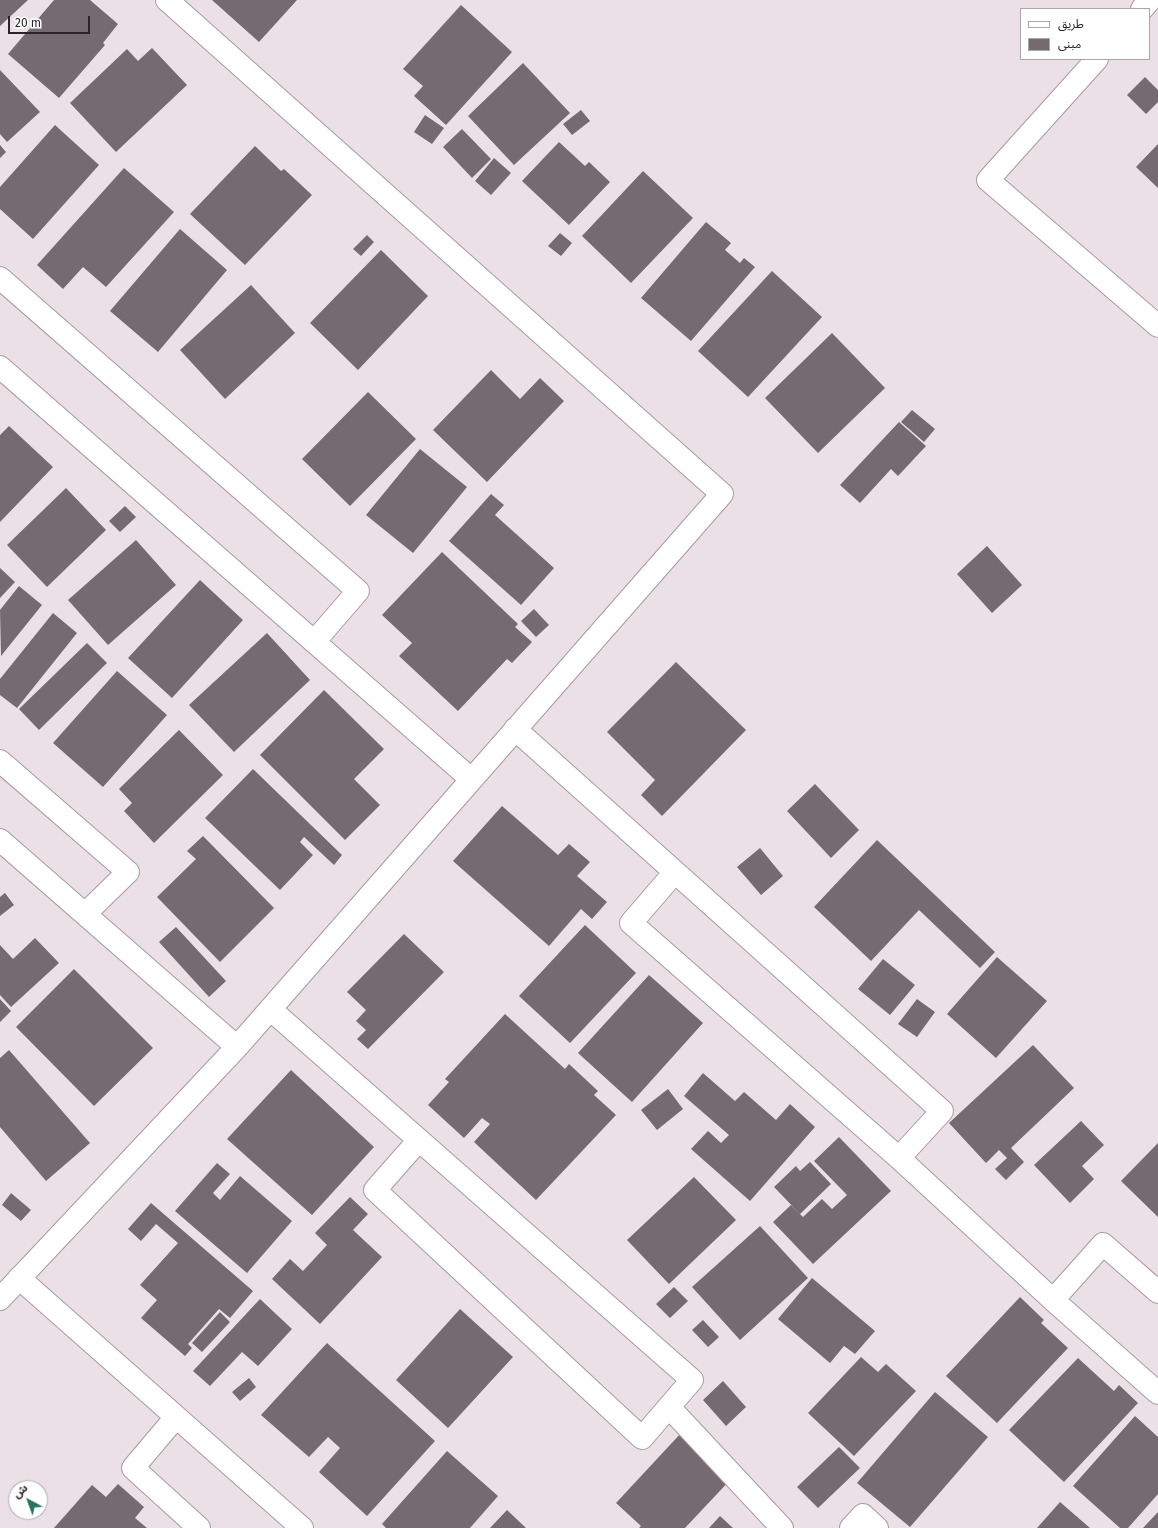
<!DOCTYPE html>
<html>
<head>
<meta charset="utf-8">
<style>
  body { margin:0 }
  #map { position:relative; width:1158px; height:1528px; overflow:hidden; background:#ece0e7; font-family:"Fira Sans","Noto Sans Arabic",sans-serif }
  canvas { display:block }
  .legend { position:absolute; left:1020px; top:8px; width:130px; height:52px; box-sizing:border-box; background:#fff; border:1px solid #a9a7a9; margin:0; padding:5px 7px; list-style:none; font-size:12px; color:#292427 }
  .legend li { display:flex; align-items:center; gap:8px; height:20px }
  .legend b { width:20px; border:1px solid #a9a7a9 }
  .north { position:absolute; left:8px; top:1480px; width:40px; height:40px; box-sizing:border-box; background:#fff; border:1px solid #a9a7a9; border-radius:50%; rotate:319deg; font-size:11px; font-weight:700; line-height:16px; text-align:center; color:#292427 }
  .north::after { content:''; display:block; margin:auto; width:14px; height:18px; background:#2a7064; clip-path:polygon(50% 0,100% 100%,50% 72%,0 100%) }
  .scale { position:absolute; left:8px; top:16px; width:82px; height:18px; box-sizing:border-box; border:2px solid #292427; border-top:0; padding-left:5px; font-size:12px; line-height:14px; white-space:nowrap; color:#292427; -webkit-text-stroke:3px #fff; paint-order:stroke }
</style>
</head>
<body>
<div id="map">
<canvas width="1158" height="1528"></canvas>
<ul class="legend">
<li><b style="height:5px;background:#fff"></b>طريق</li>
<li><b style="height:11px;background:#746a6f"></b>مبنى</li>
</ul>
<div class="north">ش</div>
<div class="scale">20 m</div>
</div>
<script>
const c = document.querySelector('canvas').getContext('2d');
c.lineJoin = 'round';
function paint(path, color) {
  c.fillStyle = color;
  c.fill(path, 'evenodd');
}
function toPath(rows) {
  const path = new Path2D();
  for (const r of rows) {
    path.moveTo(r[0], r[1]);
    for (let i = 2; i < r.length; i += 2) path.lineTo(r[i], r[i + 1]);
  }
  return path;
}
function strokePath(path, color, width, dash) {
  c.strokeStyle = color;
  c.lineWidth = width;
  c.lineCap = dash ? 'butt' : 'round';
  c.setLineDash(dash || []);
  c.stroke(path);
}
const building = toPath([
  [0,0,28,0,0,26],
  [54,0,90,0,118,24,103,43,105,45,59,98,8,54],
  [212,0,297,0,259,42],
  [461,5,512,52,446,125,414,96,423,86,403,69],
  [152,48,187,85,116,152,70,103,127,49,138,61],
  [523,63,570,113,514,165,468,116],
  [0,70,40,112,7,142,0,134],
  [1145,77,1158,90,1158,102,1146,114,1127,95],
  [581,110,590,121,572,135,563,124],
  [425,115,444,128,432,144,414,132],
  [55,125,99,165,33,239,0,209,0,187],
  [462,129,491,159,472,178,443,147],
  [559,142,585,166,589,162,610,182,569,225,522,181],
  [1158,144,1158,188,1136,167],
  [0,145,6,152,0,158],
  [255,146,281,171,284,169,312,195,245,265,190,214],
  [494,158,511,173,491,195,475,181],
  [124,168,174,212,106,287,83,267,63,289,37,265],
  [643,171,693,218,631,283,582,236],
  [706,222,731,243,725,250,740,263,744,258,755,267,691,341,641,298],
  [180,229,227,270,158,352,110,311],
  [560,233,572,243,561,256,548,246],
  [367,235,374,242,361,256,353,249],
  [381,250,428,296,358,370,310,323],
  [772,271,822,317,748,397,698,351],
  [251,285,295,333,225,399,180,350],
  [832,333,885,388,818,453,765,398],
  [491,370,520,399,540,378,564,401,487,482,433,430],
  [368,392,416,439,350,506,302,459],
  [912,410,935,429,924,442,901,422],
  [899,422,926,446,898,476,891,469,860,503,840,485],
  [9,426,53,467,0,522,0,435],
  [420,449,467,487,413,553,366,515],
  [66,488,106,530,47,587,7,545],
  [491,494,504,505,495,515,554,568,521,605,449,541],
  [125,506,136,517,120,532,109,521],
  [136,540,176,585,108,645,68,600],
  [987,546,1022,585,992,613,957,574],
  [442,552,518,624,515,627,532,642,512,663,507,659,458,711,399,656,412,643,382,615],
  [0,568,15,582,0,598],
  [200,580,243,620,172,698,128,658],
  [19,586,42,605,1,656,0,610],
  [534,609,549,625,536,637,521,621],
  [53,613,77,633,17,708,0,695,0,679],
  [267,633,310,680,234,752,189,705],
  [87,643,107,663,39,730,19,709],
  [676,662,746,730,662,816,641,795,655,780,607,732],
  [117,671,167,715,103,787,53,743],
  [324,690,384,749,354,779,380,805,345,840,260,755],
  [179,730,223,775,154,843,124,811,132,803,119,789],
  [253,769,342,855,334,865,304,837,300,842,313,855,280,890,205,818],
  [815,784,859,830,831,858,787,811],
  [502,806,558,855,569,844,590,862,577,876,607,902,592,919,581,909,549,946,453,861],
  [203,836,274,908,220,962,157,897,196,859,187,851],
  [877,840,995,952,980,968,919,910,871,961,814,907],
  [760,848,783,876,761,895,737,867],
  [5,893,14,905,0,916,0,897],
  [585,925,636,973,570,1043,519,996],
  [176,927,226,981,209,997,159,942],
  [404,934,444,972,368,1049,357,1039,366,1030,356,1021,366,1010,347,992],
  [35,938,59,963,11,1007,0,995,0,945,13,959],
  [997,957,1047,1001,996,1058,947,1014],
  [883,959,915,985,890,1015,858,989],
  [74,969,153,1048,94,1106,16,1027],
  [649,975,703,1023,632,1102,578,1053],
  [0,999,11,1011,0,1022],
  [917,999,935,1012,917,1037,898,1024],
  [505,1014,565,1069,569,1064,598,1091,594,1095,616,1115,536,1200,474,1142,490,1124,482,1118,464,1138,428,1105,449,1082,445,1079],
  [1033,1045,1074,1088,1011,1148,1024,1162,1006,1180,995,1169,1007,1158,999,1150,986,1163,949,1123],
  [9,1050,90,1143,46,1181,0,1127,0,1058],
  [291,1070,374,1147,312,1215,227,1139],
  [703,1073,735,1101,744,1092,776,1120,790,1104,815,1127,750,1201,691,1149,708,1131,721,1143,729,1135,684,1096],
  [668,1089,683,1109,657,1130,641,1110],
  [1081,1121,1104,1145,1082,1166,1094,1179,1070,1203,1034,1165],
  [839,1137,891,1191,813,1264,773,1222,791,1205,803,1217,822,1199,832,1209,847,1195,814,1161],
  [1158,1143,1158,1217,1121,1181],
  [810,1162,831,1184,800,1214,774,1187,796,1166,800,1171],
  [217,1163,230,1174,213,1193,220,1200,240,1176,292,1221,247,1273,175,1211],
  [694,1177,736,1220,669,1284,627,1240],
  [11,1193,31,1210,21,1221,2,1205],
  [350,1197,368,1214,353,1230,382,1257,320,1324,272,1279,290,1259,303,1271,327,1245,315,1233],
  [151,1203,253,1291,230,1318,219,1309,188,1344,192,1348,185,1356,141,1318,157,1300,140,1285,178,1243,156,1224,141,1241,128,1229],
  [760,1226,808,1278,740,1340,692,1287],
  [812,1278,875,1331,855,1354,844,1346,830,1363,778,1319],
  [674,1287,688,1301,670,1318,656,1304],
  [1020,1297,1044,1320,1041,1323,1068,1348,997,1423,946,1376],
  [260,1299,292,1329,258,1366,242,1352,210,1386,193,1371],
  [460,1309,513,1357,448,1428,396,1380],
  [220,1312,230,1322,202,1352,192,1343],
  [703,1320,719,1337,708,1347,692,1330],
  [327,1343,435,1441,367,1516,319,1472,340,1448,328,1437,309,1457,261,1415],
  [861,1357,878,1372,886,1364,916,1391,854,1456,808,1413],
  [1078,1358,1114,1391,1119,1385,1138,1403,1064,1482,1009,1430],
  [249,1378,256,1387,240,1401,232,1392],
  [723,1381,746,1407,726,1426,703,1400],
  [935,1392,988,1437,910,1527,857,1483],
  [1135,1416,1158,1437,1158,1494,1128,1528,1120,1528,1073,1486],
  [682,1432,732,1478,685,1528,639,1528,641,1526,616,1503],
  [839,1447,860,1468,818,1508,797,1487],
  [447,1451,498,1496,470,1528,386,1528,382,1524],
  [118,1484,144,1507,135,1518,147,1528,54,1528,92,1485,106,1497],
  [1060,1502,1090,1528,1037,1528],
  [507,1510,526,1528,490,1528],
  [1158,1512,1158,1528,1143,1528],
  [720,1516,733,1528,709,1528]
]);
const minor = toPath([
  [1142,9,1150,0],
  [1097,59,988,180,1158,326],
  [0,278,358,591,314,642],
  [0,367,471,779],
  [515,729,675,872,942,1111,899,1158,631,923,675,872],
  [0,761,128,872,85,914],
  [0,840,237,1047],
  [270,1009,692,1380,642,1438,375,1190,419,1140],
  [899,1158,1053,1300],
  [19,1278,302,1528],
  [1158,1292,1103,1244,1053,1300,1158,1393],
  [0,1299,237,1047,722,494,167,0],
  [669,1407,782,1528],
  [176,1417,133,1468,199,1528],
  [851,1528,863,1515,877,1528]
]);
paint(building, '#746a6f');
strokePath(minor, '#a69ba1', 24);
strokePath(minor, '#fff', 22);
</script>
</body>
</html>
